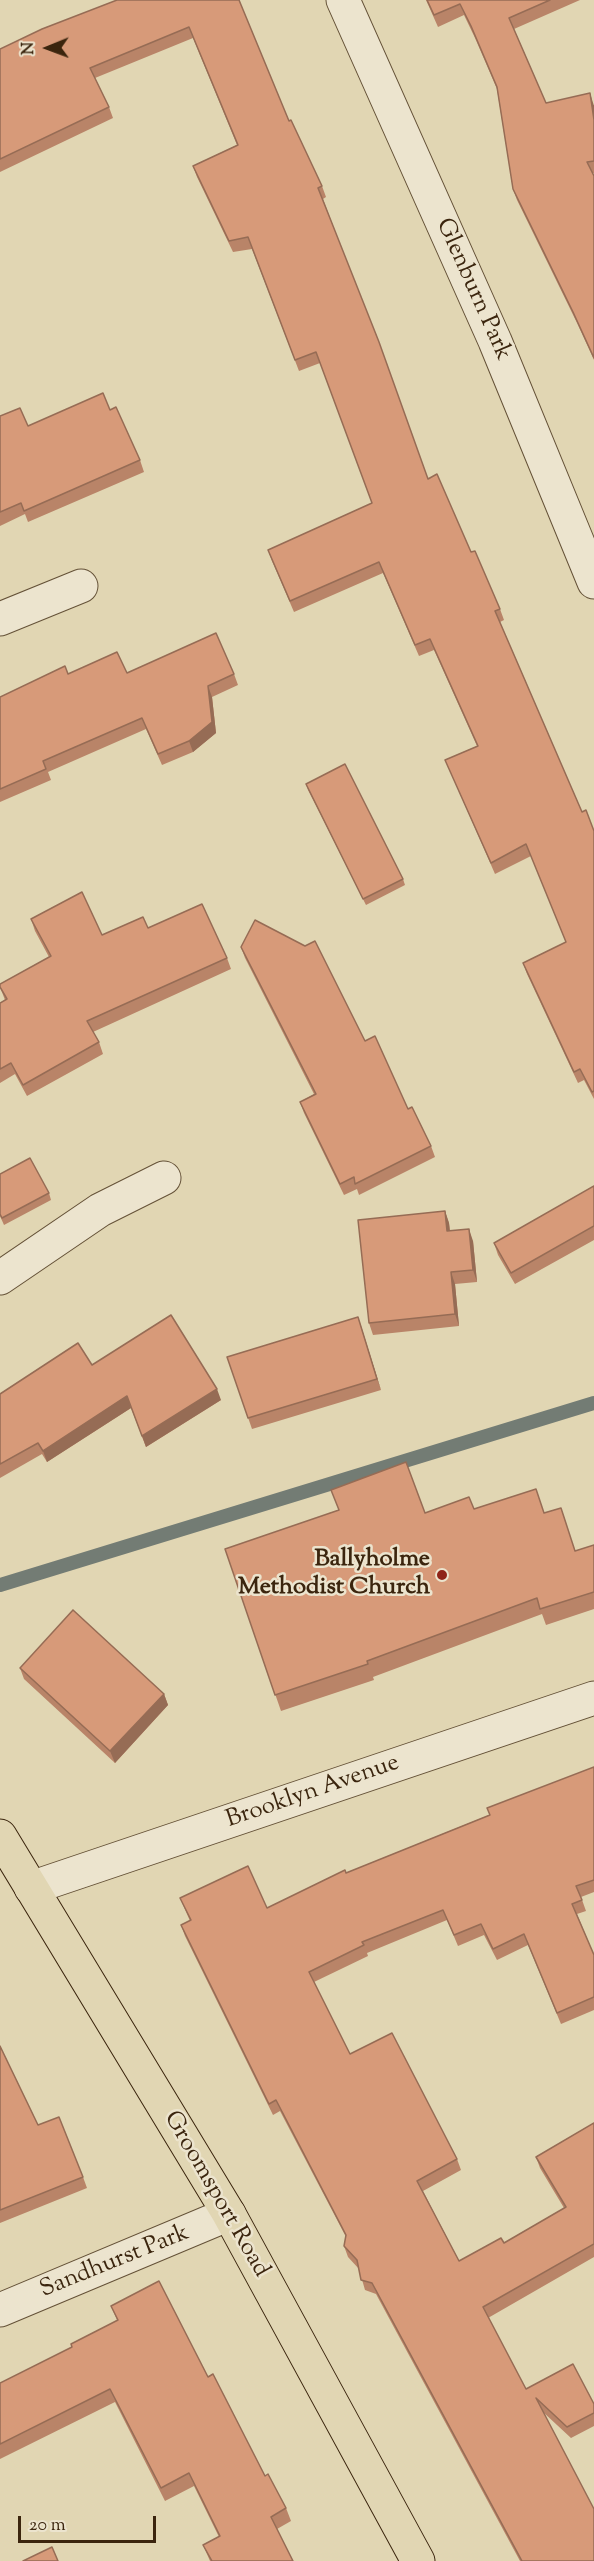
<!DOCTYPE html>
<html>
<head>
<meta charset="utf-8">
<style>
  body { margin:0 }
  #map { position:relative; width:594px; height:2561px; overflow:hidden; background:#e1d6b3; font-family:"Sorts Mill Goudy",serif }
  canvas { display:block }
  .north { position:absolute; left:18px; top:18px; width:60px; height:60px; -webkit-text-stroke:4px #ece4ce; paint-order:stroke; rotate:269deg; font-size:16px; font-weight:700; line-height:24px; text-align:center; color:#3b250e }
  .north::after { content:''; display:block; margin:auto; width:21px; height:27px; background:#3b250e; clip-path:polygon(50% 0,100% 100%,50% 72%,0 100%) }
  .scale { position:absolute; left:18px; top:2516px; width:138px; height:27px; box-sizing:border-box; border:3px solid #3b250e; border-top:0; padding-left:8px; font-size:18px; line-height:21px; white-space:nowrap; color:#3b250e; -webkit-text-stroke:4px #ece4ce; paint-order:stroke }
</style>
</head>
<body>
<div id="map">
<canvas width="594" height="2561"></canvas>
<div class="north">N</div>
<div class="scale">20 m</div>
</div>
<script>
const c = document.querySelector('canvas').getContext('2d');
c.lineJoin = 'round';
function toPath(rows) {
  const path = new Path2D();
  for (const r of rows) {
    path.moveTo(r[0], r[1]);
    for (let i = 2; i < r.length; i += 2) path.lineTo(r[i], r[i + 1]);
  }
  return path;
}
function strokePath(path, color, width, dash) {
  c.strokeStyle = color;
  c.lineWidth = width;
  c.lineCap = dash ? 'butt' : 'round';
  c.setLineDash(dash || []);
  c.stroke(path);
}
function paint(path, color) {
  c.fillStyle = color;
  c.fill(path, 'evenodd');
}
function drawText(font, color, halo, rows, align = 'center') {
  c.font = font + ' "Sorts Mill Goudy",serif';
  c.lineWidth = 5;
  c.setLineDash([]);
  c.textBaseline = 'middle';
  c.strokeStyle = halo;
  c.fillStyle = color;
  for (const [text, x, y, turn = 0] of rows) {
    c.save();
    c.translate(x, y);
    c.rotate((+turn || 0) * Math.PI / 180);
    c.textAlign = isNaN(turn) ? turn : align;
    if (halo) c.strokeText(text, 0, 0);
    c.fillText(text, 0, 0);
    c.restore();
  }
}
const stream = toPath([
  [0,1585,594,1403]
]);
const minor = toPath([
  [343,0,495,341,594,582],
  [0,619,81,586],
  [0,1278,100,1210,164,1178],
  [31,1888,594,1698],
  [0,2310,229,2214]
]);
const major = toPath([
  [0,1836,229,2214,418,2561]
]);
const wall = toPath([
  [239,0,289,121,322,186,326,197,323,199,428,479,471,552,500,609,504,620,500,622,582,812,594,831,594,1099,584,1080,578,1083,527,974,523,963,566,942,531,856,495,874,450,771,445,760,477,746,434,650,419,656,383,573,294,612,272,561,268,550,372,503,320,363,299,371,252,249,233,252,197,177,193,166,237,145,193,38,95,78,109,107,113,118,0,172,0,49],
  [426,0,580,0,514,29,546,103,594,105,594,173,593,173,594,176,594,360,577,323,517,200,513,189,497,89,475,38,464,15,438,27],
  [110,410,140,460,144,472,28,522,25,514,0,526,0,416,28,426],
  [127,673,234,674,238,685,212,697,216,733,193,752,162,765,146,729,48,772,51,780,0,802,0,697,68,674],
  [306,784,403,879,405,885,366,905,308,790],
  [31,919,102,935,148,928,227,958,231,969,93,1032,99,1042,103,1054,27,1096,15,1074,0,1083,0,1003,5,1000,0,987,49,957,35,931],
  [241,947,365,1041,408,1109,431,1146,435,1157,359,1195,357,1189,344,1195,304,1113,300,1102,314,1094,245,958],
  [0,1174,49,1193,51,1200,4,1225,0,1216],
  [594,1186,594,1240,515,1284,498,1255,494,1243],
  [445,1211,449,1223,450,1231,473,1241,477,1282,455,1284,459,1326,373,1335,369,1323],
  [358,1317,381,1390,252,1429,227,1357],
  [92,1365,221,1400,146,1447,131,1408,47,1462,42,1454,0,1478,0,1394],
  [561,1508,575,1551,594,1545,594,1609,546,1625,542,1614,373,1677,374,1680,281,1711,225,1549,425,1513,474,1509,544,1513],
  [20,1668,164,1694,168,1705,115,1763,24,1679],
  [594,1767,594,1892,581,1897,586,1911,577,1914,594,1955,594,2010,561,2024,528,1945,497,1960,484,1935,458,1946,447,1920,367,1953,368,1956,314,1982,350,2054,457,2159,461,2170,423,2191,459,2261,504,2243,564,2208,540,2168,536,2157,594,2123,594,2257,488,2318,526,2389,594,2404,594,2426,571,2438,543,2412,594,2561,520,2561,376,2294,365,2290,359,2269,348,2257,344,2246,346,2237,280,2111,273,2115,185,1936,181,1925,190,1921,180,1898,267,1908,346,1873,489,1815],
  [0,2046,38,2125,83,2177,87,2188,0,2223],
  [111,2306,208,2377,265,2476,286,2508,291,2521,277,2529,293,2561,210,2561,203,2545,219,2537,194,2486,165,2501,115,2402,0,2459,0,2383,72,2347,117,2320]
]);
const shadedWall = toPath([
  [590,93,594,106,594,120],
  [208,686,212,697,216,733,193,752,189,741],
  [445,1211,449,1223,451,1243,447,1231],
  [469,1229,473,1241,477,1282,473,1270],
  [451,1272,455,1284,459,1326,455,1314],
  [358,1317,362,1329,381,1390,377,1379],
  [217,1389,221,1400,146,1447,142,1436],
  [127,1396,131,1408,47,1462,43,1451],
  [164,1694,168,1705,115,1763,110,1751]
]);
const building = toPath([
  [117,0,239,0,289,121,291,120,322,186,318,188,379,342,428,479,437,474,471,552,475,551,500,609,495,611,582,812,586,810,594,831,594,1091,592,1092,580,1069,574,1072,523,963,566,942,526,844,491,863,445,760,478,746,430,639,415,645,379,562,290,601,268,550,372,503,316,352,295,360,248,237,229,241,193,166,238,145,189,27,90,68,109,107,0,159,0,49,42,29,117,0],
  [427,0,550,0,509,18,546,103,590,93,594,120,594,161,587,162,594,176,594,358,573,312,513,189,497,87,471,26,460,4,434,15,427,0],
  [103,393,110,410,116,407,140,460,24,511,21,503,0,512,0,416,20,408,28,426,103,393],
  [216,633,234,674,208,686,212,722,189,741,158,754,142,718,43,761,46,769,0,789,0,697,65,666,68,674,117,652,127,673,216,633],
  [345,764,403,879,363,899,306,784,345,764],
  [82,892,102,935,143,917,148,928,202,904,227,958,87,1021,99,1042,23,1085,11,1063,0,1069,0,1003,7,999,0,987,0,984,51,956,31,919,82,892],
  [255,920,305,946,315,941,365,1041,375,1036,408,1109,412,1107,431,1146,355,1184,354,1177,340,1184,300,1102,316,1094,241,947,255,920],
  [30,1158,49,1193,2,1218,0,1214,0,1174,30,1158],
  [594,1186,594,1226,511,1273,494,1243,594,1186],
  [445,1211,447,1231,469,1229,473,1270,451,1272,455,1314,369,1323,358,1220,445,1211],
  [171,1315,217,1389,142,1436,127,1396,43,1451,38,1443,0,1464,0,1394,78,1343,92,1365,171,1315],
  [358,1317,377,1379,248,1418,227,1357,358,1317],
  [406,1462,425,1513,469,1497,474,1509,536,1489,544,1513,561,1508,575,1551,594,1545,594,1592,540,1609,537,1598,367,1661,368,1664,275,1695,225,1549,339,1510,331,1490,406,1462],
  [73,1610,164,1694,110,1751,20,1668,73,1610],
  [594,1767,594,1880,576,1886,582,1900,572,1904,594,1955,594,1997,557,2013,524,1934,493,1949,481,1924,454,1935,443,1910,362,1942,364,1945,309,1972,350,2054,392,2033,457,2159,417,2181,459,2261,501,2238,504,2243,566,2207,536,2157,594,2123,594,2244,483,2307,526,2389,573,2364,594,2404,594,2413,567,2427,536,2398,594,2509,594,2561,522,2561,372,2283,361,2280,357,2260,344,2246,346,2235,276,2100,269,2104,181,1925,191,1920,180,1898,248,1866,267,1908,345,1870,346,1873,490,1815,487,1808,594,1767],
  [0,2046,38,2125,59,2117,83,2177,0,2210,0,2046],
  [159,2281,208,2377,213,2374,265,2476,268,2474,286,2508,271,2517,293,2561,212,2561,203,2545,220,2536,189,2473,161,2488,110,2389,0,2444,0,2383,72,2347,71,2344,118,2320,111,2306,159,2281],
  [52,2547,58,2561,23,2561,52,2547]
]);
const markers = [
  [442,1575,6,"#8f2418"]
];
const streetNames = [
  ["Glenburn Park",472,290,66],
  ["Brooklyn Avenue",313,1793,-19],
  ["Groomsport Road",215,2195,60],
  ["Sandhurst Park",115,2263,-22]
];
const poiNames = [
  ["Ballyholme",430,1561],
  ["Methodist Church",430,1589]
];
strokePath(stream, '#737c74', 14);
strokePath(minor, '#645137', 35);
strokePath(major, '#3b250e', 35);
strokePath(minor, '#ece4ce', 33);
strokePath(major, '#e1d6b3', 33);
paint(wall, '#b98468');
paint(shadedWall, '#966c55');
paint(building, '#d79a79');
strokePath(building, '#966c55', 1.5);
for (const [x, y, r, color] of markers) {
  const dot = new Path2D();
  dot.arc(x, y, r, 0, 2 * Math.PI);
  c.fillStyle = color;
  c.fill(dot);
  strokePath(dot, '#ece4ce', 2);
}
drawText('24px', '#3b250e', '#ece4ce', streetNames);
drawText('bold 24px', '#3b250e', '#ece4ce', poiNames, 'right');
</script>
</body>
</html>
